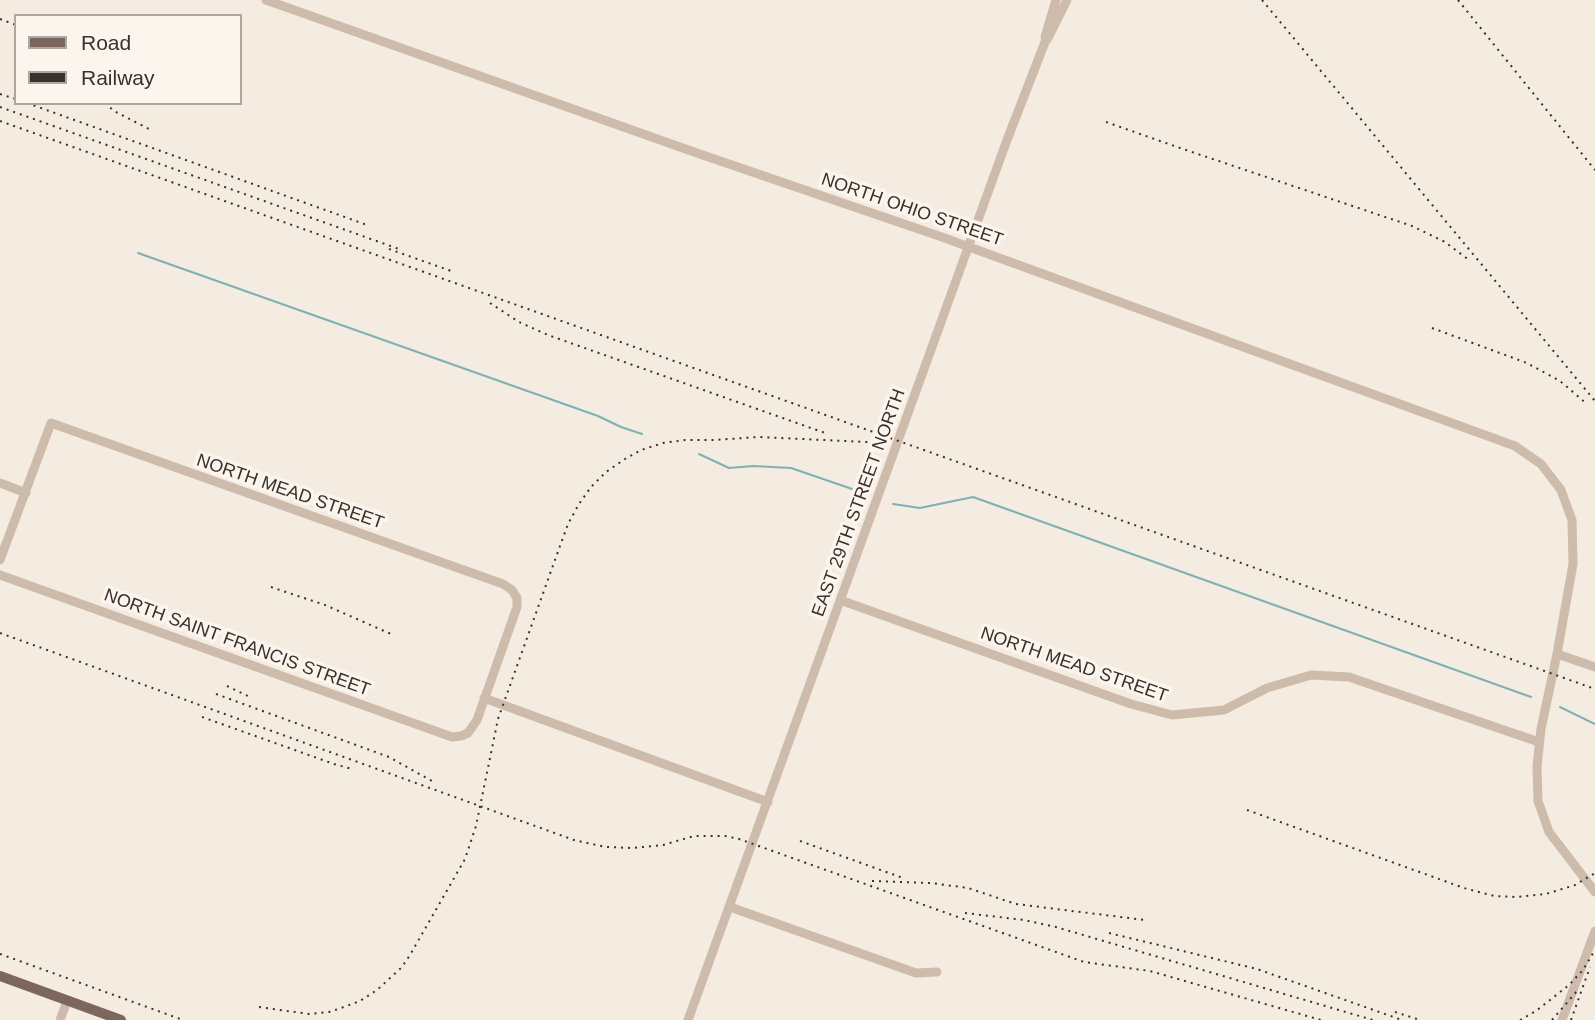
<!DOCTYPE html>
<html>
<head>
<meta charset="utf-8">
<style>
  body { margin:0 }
  #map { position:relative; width:1595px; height:1020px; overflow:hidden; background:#f4ebe1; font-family:Arial,sans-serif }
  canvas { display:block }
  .legend { position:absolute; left:14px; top:14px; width:228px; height:91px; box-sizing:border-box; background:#fbf5ee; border:2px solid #aea6a0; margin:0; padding:9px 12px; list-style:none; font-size:21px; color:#3b302b }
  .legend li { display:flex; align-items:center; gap:14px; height:35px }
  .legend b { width:35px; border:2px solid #aea6a0 }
</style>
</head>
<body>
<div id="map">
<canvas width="1595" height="1020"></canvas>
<ul class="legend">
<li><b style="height:9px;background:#7d675c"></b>Road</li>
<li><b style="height:9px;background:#3b302b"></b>Railway</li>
</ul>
</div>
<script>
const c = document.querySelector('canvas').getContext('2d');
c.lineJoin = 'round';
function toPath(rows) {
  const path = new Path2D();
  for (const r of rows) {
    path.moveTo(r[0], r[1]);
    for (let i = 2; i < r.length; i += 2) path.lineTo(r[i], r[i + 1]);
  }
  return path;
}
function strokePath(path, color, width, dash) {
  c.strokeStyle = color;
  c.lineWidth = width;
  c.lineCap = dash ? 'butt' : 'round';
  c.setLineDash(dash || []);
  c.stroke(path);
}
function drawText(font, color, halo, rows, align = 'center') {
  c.font = font + ' Arial,sans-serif';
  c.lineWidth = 7;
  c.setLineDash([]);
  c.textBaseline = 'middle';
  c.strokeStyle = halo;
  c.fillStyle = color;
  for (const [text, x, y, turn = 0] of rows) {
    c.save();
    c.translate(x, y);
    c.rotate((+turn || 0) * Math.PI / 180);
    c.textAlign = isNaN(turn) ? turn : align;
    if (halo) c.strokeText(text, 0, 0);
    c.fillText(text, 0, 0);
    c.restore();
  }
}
const stream = toPath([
  [138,253,598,416,621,427,642,434],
  [699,454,729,468,753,466,791,468,858,491],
  [893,504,920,508,973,497,1531,697],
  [1560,707,1595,724]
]);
const minor = toPath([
  [266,0,694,152,939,236,1515,446,1541,464,1561,490,1572,520,1573,564,1557,654,1541,729,1537,767,1538,801,1549,832,1595,892],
  [1045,37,1056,0],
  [0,483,26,493],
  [0,560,51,423,503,584,512,590,517,598,517,607,477,720,468,733,461,736,452,737,0,575],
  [840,600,1131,704,1172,715,1224,710,1267,688,1311,675,1349,677,1539,742],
  [1557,654,1595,667],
  [484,698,768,802],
  [730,907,916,973,937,972],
  [60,1020,67,1001],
  [688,1020,1007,140,1045,42,1048,38,1067,0],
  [1562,1020,1595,931]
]);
const major = toPath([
  [0,976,121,1020]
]);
const rail = toPath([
  [1262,0,1595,401],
  [1458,0,1595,170],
  [0,19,16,25],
  [0,94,16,99],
  [27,103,367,225],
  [105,103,114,111,149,129],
  [0,107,399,249],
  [0,121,1595,689],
  [1106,122,1183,149,1412,226,1445,242,1469,260],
  [389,249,454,272],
  [490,303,519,322,548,335,828,434],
  [1432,328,1527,363,1560,381,1587,404],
  [271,587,325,605,391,634],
  [0,633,574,840,606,847,633,848,663,845,694,836,725,836,739,839,1084,962,1150,971,1321,1020],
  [227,686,252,698],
  [216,694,389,757,432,781],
  [202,717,334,764,352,769],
  [1247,810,1464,888,1494,896,1516,897,1546,894,1575,885,1595,873],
  [800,841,903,878],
  [872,881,931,883,968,888,1016,904,1145,920],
  [965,913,1024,920,1056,927,1373,1020],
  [1109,933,1257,969,1402,1020],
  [0,954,183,1020],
  [259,1007,309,1014,329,1012,344,1007,360,1001,377,990,402,967,410,955,465,859,476,826,498,719,560,546,568,524,579,504,591,487,606,472,625,459,641,450,663,443,685,440,714,440,759,437,888,443],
  [1395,1012,1420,1020],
  [1520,1020,1536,1011,1569,985,1583,970,1595,950],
  [1552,1020,1577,991],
  [1571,1020,1590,967]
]);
const streetNames = [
  ["NORTH OHIO STREET",912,210,19],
  ["NORTH MEAD STREET",290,492,19],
  ["EAST 29TH STREET NORTH",859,503,-70],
  ["NORTH SAINT FRANCIS STREET",237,643,20],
  ["NORTH MEAD STREET",1074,665,19]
];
strokePath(stream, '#7fb0b2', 2);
strokePath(minor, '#cdbbac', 9);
strokePath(major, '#7d675c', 10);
strokePath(rail, '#3b302b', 2, [2, 5]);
drawText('18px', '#3b302b', '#fbf5ee', streetNames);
</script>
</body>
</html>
